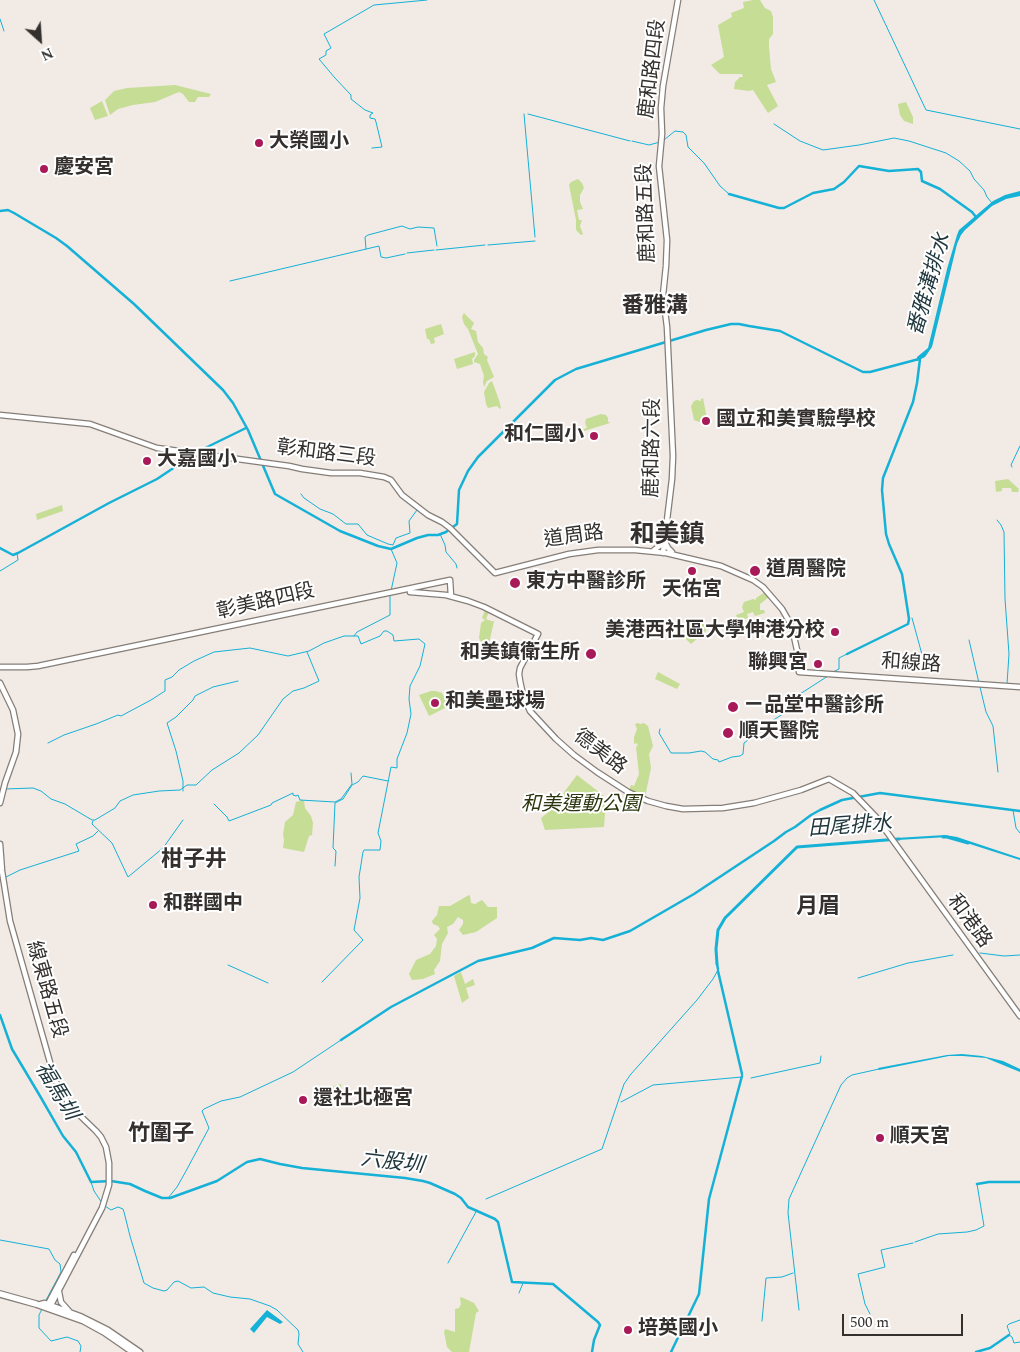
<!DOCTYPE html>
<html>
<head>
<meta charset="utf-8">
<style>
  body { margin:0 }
  #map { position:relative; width:1020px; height:1352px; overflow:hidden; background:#f2eae4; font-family:Spectral,serif }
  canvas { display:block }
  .north { position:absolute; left:15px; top:15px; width:50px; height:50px; -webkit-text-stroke:4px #fff; paint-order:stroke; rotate:154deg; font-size:14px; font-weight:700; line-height:20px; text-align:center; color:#33302e }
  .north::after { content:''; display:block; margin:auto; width:18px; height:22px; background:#33302e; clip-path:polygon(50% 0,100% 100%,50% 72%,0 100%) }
  .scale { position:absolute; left:842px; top:1314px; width:121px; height:22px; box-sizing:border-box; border:2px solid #33302e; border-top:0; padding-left:6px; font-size:15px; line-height:18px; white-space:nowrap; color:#33302e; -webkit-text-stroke:4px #fff; paint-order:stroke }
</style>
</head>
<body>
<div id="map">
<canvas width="1020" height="1352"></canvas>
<div class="north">N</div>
<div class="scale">500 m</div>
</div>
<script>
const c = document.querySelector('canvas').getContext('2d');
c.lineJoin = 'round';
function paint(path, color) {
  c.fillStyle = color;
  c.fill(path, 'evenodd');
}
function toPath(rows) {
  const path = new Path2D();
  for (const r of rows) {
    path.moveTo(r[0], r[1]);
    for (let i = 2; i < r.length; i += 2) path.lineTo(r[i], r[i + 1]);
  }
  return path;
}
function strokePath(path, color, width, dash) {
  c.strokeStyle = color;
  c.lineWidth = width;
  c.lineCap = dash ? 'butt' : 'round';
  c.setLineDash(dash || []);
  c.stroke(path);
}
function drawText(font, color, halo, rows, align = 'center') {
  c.font = font + ' Spectral,"Noto Sans TC",serif';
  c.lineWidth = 4;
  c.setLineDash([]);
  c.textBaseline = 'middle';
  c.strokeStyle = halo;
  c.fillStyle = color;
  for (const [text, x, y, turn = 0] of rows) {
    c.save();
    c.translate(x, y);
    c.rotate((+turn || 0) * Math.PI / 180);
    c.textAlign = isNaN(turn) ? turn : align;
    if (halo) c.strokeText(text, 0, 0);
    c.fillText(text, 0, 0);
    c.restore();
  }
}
const green = toPath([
  [753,0,760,0,765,8,771,11,773,17,773,34,769,39,769,47,771,69,776,82,767,85,778,106,768,113,753,90,749,91,734,89,735,82,740,77,743,77,742,74,720,74,711,65,724,57,718,25,732,17,731,13,744,8,743,2],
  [175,85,211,94,209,97,198,97,195,102,189,102,183,94,179,92,155,102,133,105,118,109,110,115,105,100,114,91,127,88],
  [102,101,108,116,95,120,90,108],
  [906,102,913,117,913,124,904,121,900,115,898,104],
  [578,179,582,183,584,188,580,195,580,202,583,209,577,210,579,220,582,220,580,226,583,234,581,235,576,230,576,220,569,185,571,182],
  [464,313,474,323,471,329,476,331,478,342,483,348,484,354,488,357,487,360,494,377,487,381,484,387,483,382,484,376,480,364,474,362,474,360,478,354,468,329,464,324,462,317],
  [441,324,444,334,434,338,435,343,431,344,429,339,427,339,425,329],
  [475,352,475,356,472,359,473,364,457,369,454,359],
  [492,381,499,400,501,408,500,409,497,406,488,408,486,404,484,392,489,383],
  [703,398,708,424,706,424,705,420,699,422,694,420,691,406,694,401,697,400,701,401,701,399],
  [601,414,606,415,608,418,608,422,609,422,610,423,584,431,583,429,587,428,585,423,586,419],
  [1008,479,1019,489,1018,492,1012,492,1011,488,1002,488,1002,491,996,492,995,481],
  [62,505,63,511,37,520,36,514],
  [765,592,769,597,760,604,760,610,764,610,765,613,755,616,753,612,747,614,748,618,738,621,736,615,744,612,742,607,744,602,753,599,756,600,756,598],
  [485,610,489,612,486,619,491,621,494,621,488,648,486,648,487,643,481,642,479,638,481,623,485,620,482,618],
  [702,623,706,626,706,631,691,644,686,639,686,635,698,624],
  [658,672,680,684,677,689,655,679],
  [431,691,436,691,442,693,449,706,429,716,419,695],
  [638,723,640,724,644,723,648,726,653,746,649,754,651,768,645,797,629,790,631,785,634,786,639,774,636,747,638,745,636,743,634,744,634,737,637,729,635,724],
  [577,775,604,796,605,813,604,827,545,830,541,818,550,811,552,809,550,807,559,799],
  [302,800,304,801,305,808,311,816,313,823,312,835,309,836,304,852,283,848,284,840,283,835,285,822,293,815,296,802],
  [469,895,470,896,471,903,475,904,482,900,488,907,497,907,497,918,476,932,463,935,459,930,463,924,463,920,458,917,453,924,447,927,448,933,442,944,440,961,434,970,435,974,423,979,412,980,409,974,416,960,430,954,436,946,437,939,434,935,440,929,438,926,433,924,432,921,437,915,439,906,450,906],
  [461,972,465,984,473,979,475,985,466,988,469,998,462,1003,454,976],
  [341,1084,342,1093,319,1098,318,1090],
  [461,1297,474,1303,479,1311,476,1313,469,1352,452,1352,447,1347,444,1332,445,1329,455,1332,455,1309,459,1308,461,1304,460,1299]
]);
const water = toPath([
  [1020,191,1020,196,1006,199,992,206,965,230,961,235,957,244,932,347,925,357,917,361,917,357,928,348,947,269,957,235,959,230,993,201,1005,195],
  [945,835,957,837,1020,858,1020,860,948,837,897,840,896,838],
  [962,1054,982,1056,1003,1061,1020,1069,1020,1072,986,1058,963,1056,949,1056,879,1070,878,1068,947,1055],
  [267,1310,283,1322,280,1324,267,1317,254,1333,250,1329]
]);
const stream = toPath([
  [874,0,926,110,1020,129],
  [0,19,4,31],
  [524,114,535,237],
  [528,114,630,141],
  [774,124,800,141,823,150,859,145,894,138,909,141,946,153,959,161,970,171,974,179,984,190,987,197,992,203],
  [664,140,675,131,683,132,686,135,688,147,704,163,720,186,729,194],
  [632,141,649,145,660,142],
  [372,148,382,147,376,122,375,119,370,118,370,115,373,113,365,110,351,99,351,95,335,78,319,59,326,55,326,51,331,48,324,34,374,5,427,0],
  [488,245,535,241],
  [366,249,365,237,368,235,402,226,410,229,418,227,434,228,437,246],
  [436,250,485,245],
  [407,253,434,250],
  [230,281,379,246,381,257,386,258,405,254],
  [1012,467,1011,465,1020,446],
  [301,494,304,498,320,509,333,514,346,524,358,524,367,535,388,544,393,545,396,538,410,533,409,521,417,510],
  [997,520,1001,525,1004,532,1005,599,1009,654,1007,684],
  [440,534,445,545,446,552,456,564,457,568],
  [0,571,18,560,17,553],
  [391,591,397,563,391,549],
  [912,618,926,669],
  [969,640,979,683],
  [833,672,839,669,839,658,847,654],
  [980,687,986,712,993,726,998,772],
  [660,729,659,733,671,753,689,753,701,751,705,752,713,759,718,760,719,762,732,757,740,756,743,754,744,743,752,737,754,731,759,729,791,709,789,701,828,676],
  [48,743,64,735,96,724,118,715,121,716,151,700,165,691,165,680,172,677,179,670,194,661,214,652,250,648,288,656,309,651,324,643,344,636,354,636,357,632,390,615,390,595],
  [5,789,33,788,41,791,51,799,65,804,92,820,95,820,115,808,120,801,133,795,159,791,180,790,187,785,196,785,212,770,239,753,258,735,283,699,293,691,304,688,319,681,307,652],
  [183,791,183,781,176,751,167,723,176,717,193,700,195,696,213,687,238,681],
  [214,804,227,817,229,821,271,805,272,803,293,793,293,795,296,796,298,795,300,800,335,802,341,799,352,784,351,773],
  [1013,810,1016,828,1020,833],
  [93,821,92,824,112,843,128,877,163,848,183,820],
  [335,866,336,851,333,848,335,803,343,799,352,785,358,782,363,776,388,781],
  [6,877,20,870,79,851,76,844,93,836,98,831],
  [980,953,1004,956,1020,955],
  [228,965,268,983],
  [858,978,908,963,953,955],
  [322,982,363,940,354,930,360,898,359,877,363,852,364,850,380,850,381,841,378,833,391,767,397,768,397,759,407,733,411,714,409,699,410,686,420,666,425,644,419,639,394,641,393,635,387,631,384,631,380,636,361,644,358,636,354,636],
  [751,1078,820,1063,821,1056],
  [621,1102,653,1085,742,1077],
  [91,1182,94,1191,102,1203],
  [168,1198,177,1187,186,1171,209,1128,202,1111,204,1109,221,1101,240,1097,293,1072,341,1040],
  [486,1199,602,1149,624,1084,631,1074,697,1000,713,979,718,970],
  [105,1206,111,1210,118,1207,123,1209,124,1212,130,1236,144,1283,153,1288,164,1291,167,1290,174,1282,178,1281,191,1288,204,1287,213,1293,230,1297,250,1299,270,1306,277,1310,298,1330,299,1334,298,1344,303,1352],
  [0,1240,49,1249,55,1260,60,1264,61,1272,45,1302],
  [915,1242,938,1234,967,1232,976,1230,984,1226,977,1184],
  [448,1263,477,1210],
  [519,1293,523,1283],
  [42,1309,39,1315,39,1328,51,1341,67,1337,78,1341,81,1346,80,1352],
  [799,1310,788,1213,789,1199,841,1085,847,1078,852,1075,879,1069],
  [870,1314,865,1304,858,1274,885,1267,881,1250,913,1243],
  [1020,1320,1009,1324,1007,1326,1010,1334,1009,1335,1012,1337,1014,1343,1020,1342],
  [762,1321,766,1278,782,1277,793,1273]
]);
const canal = toPath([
  [729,194,779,208,784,208,813,193,834,189,844,182,859,166,889,171,918,169,921,172,922,181,940,189,972,212,976,217],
  [0,211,8,210,14,213,56,238,67,246,134,304,223,390,233,403,248,430,275,494,340,531,378,546,391,549,417,538,428,535,438,535,446,532,457,524,459,490,468,471,478,457,555,380,576,369,706,330,731,324,739,324,749,326,780,331,863,372,870,372,919,359],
  [0,548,13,555,18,553,109,503,157,479,199,451,246,428],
  [847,654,908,624,909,619,902,574,889,544,886,534,882,490,883,478,913,402,917,383,920,359],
  [717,964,718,969],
  [718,971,742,1074],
  [0,1015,12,1049,40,1096,63,1136,76,1152,91,1182,111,1181,130,1184,145,1191,162,1198,170,1198,217,1181,247,1162,260,1159,280,1164,302,1168,405,1178,423,1181,430,1183,455,1194,461,1198,468,1207,495,1219,498,1222,512,1282,553,1284,598,1322,600,1325,594,1340,592,1352],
  [341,1040,391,1007,478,961,532,948,554,938,580,940,591,938,603,940,630,931,694,894,774,841,786,832,795,827,811,815,820,810,842,800,880,793,1020,811],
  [977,1184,989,1182,1020,1182],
  [671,1352,699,1294,709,1199,742,1076],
  [976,1352,990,1348,1009,1335]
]);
const river = toPath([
  [943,837,947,837,968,843],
  [717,964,716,949,718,930,725,918,797,847,899,839]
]);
const major = toPath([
  [0,415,90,424,157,448,289,466,302,469,331,473,360,473,384,477,391,480,402,495,428,515,442,522,450,528,495,573,569,554,598,550,635,550,666,553,721,566,753,580,763,587,782,609,790,623,793,632,797,650,799,672,1020,687],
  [654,550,665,542,668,548,672,552],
  [663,553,672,479,673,456,667,327,663,295,666,266,667,240,659,166,662,134,661,108,663,86,678,0],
  [410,592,446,595,468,601,484,607,538,634,520,668,519,674,520,681,523,695,530,711,556,739,574,755,597,772,628,792,648,801,666,806,683,809,723,808,754,803,801,790,829,779,853,793,876,817,1020,1016],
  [0,667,27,667,38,666,450,580,451,596],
  [0,683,13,710,18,734,16,752,5,783,0,803],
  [0,844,2,871,10,921,55,1080,70,1106,96,1131,101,1137,106,1147,109,1163,109,1185,102,1208,50,1307],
  [59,1292,61,1302,69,1311],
  [41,1304,45,1303,80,1316,108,1330,140,1352],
  [50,1307,48,1304,74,1255]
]);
const highway = toPath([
  [0,1294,36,1304,84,1321,104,1332,133,1352]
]);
const markers = [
  [259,143,5,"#a81958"],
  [44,169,5,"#a81958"],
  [706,421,5,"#a81958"],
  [594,436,5,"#a81958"],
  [147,461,5,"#a81958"],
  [692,571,5,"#a81958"],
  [755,571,6,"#a81958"],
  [515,583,6,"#a81958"],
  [835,632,5,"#a81958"],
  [591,654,6,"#a81958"],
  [818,664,5,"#a81958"],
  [435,703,5,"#a81958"],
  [733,707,6,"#a81958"],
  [728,733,6,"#a81958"],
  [153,905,5,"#a81958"],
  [303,1100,5,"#a81958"],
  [880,1138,5,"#a81958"],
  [628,1330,5,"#a81958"]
];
const streetNames = [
  ["鹿和路四段",654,69,-83],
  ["鹿和路五段",648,213,-92],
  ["鹿和路六段",654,448,-89],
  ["彰和路三段",326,455,7],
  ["道周路",574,538,-8],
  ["彰美路四段",266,603,-13],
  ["和線路",911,665,4],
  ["德美路",599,753,37],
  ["和港路",968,922,54],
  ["線東路五段",45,990,74]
];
const poiNames = [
  ["大榮國小",269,143],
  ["慶安宮",54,169],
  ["國立和美實驗學校",716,421],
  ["和仁國小",584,436,"right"],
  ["大嘉國小",157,461],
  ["道周醫院",766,571],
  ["東方中醫診所",526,583],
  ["天佑宮",692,591,"center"],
  ["美港西社區大學伸港分校",825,632,"right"],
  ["和美鎮衛生所",580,654,"right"],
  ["聯興宮",808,664,"right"],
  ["和美壘球場",445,703],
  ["ㄧ品堂中醫診所",744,707],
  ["順天醫院",739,733],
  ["和群國中",163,905],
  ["還社北極宮",313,1100],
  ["順天宮",890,1138],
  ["培英國小",638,1330]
];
const parkNames = [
  ["和美運動公園",581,806]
];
const waterNames = [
  ["番雅溝排水",931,285,-74],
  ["田尾排水",850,828,-4],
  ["福馬圳",55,1092,59],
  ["六股圳",392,1164,7]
];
const quarterNames = [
  ["番雅溝",655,308],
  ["柑子井",194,862],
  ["月眉",818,909],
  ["竹圍子",161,1136]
];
const districtNames = [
  ["和美鎮",667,537]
];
paint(green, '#c6dd95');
paint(water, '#15b1d7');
strokePath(stream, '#15b1d7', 1);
strokePath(canal, '#15b1d7', 2.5);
strokePath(river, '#15b1d7', 3);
strokePath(major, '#857e78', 7);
strokePath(highway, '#857e78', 8);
strokePath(major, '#fff', 4.5);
strokePath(highway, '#fff', 5.5);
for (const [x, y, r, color] of markers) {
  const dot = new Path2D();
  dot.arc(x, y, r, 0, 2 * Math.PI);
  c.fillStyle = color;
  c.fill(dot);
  strokePath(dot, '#fff', 2);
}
drawText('20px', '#33302e', '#fff', streetNames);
drawText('bold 20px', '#33302e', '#fff', poiNames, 'left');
drawText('italic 20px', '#2c370f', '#fff', parkNames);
drawText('italic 21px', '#1f363d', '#fff', waterNames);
drawText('bold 22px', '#33302e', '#fff', quarterNames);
drawText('bold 25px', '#33302e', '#fff', districtNames);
</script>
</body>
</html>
